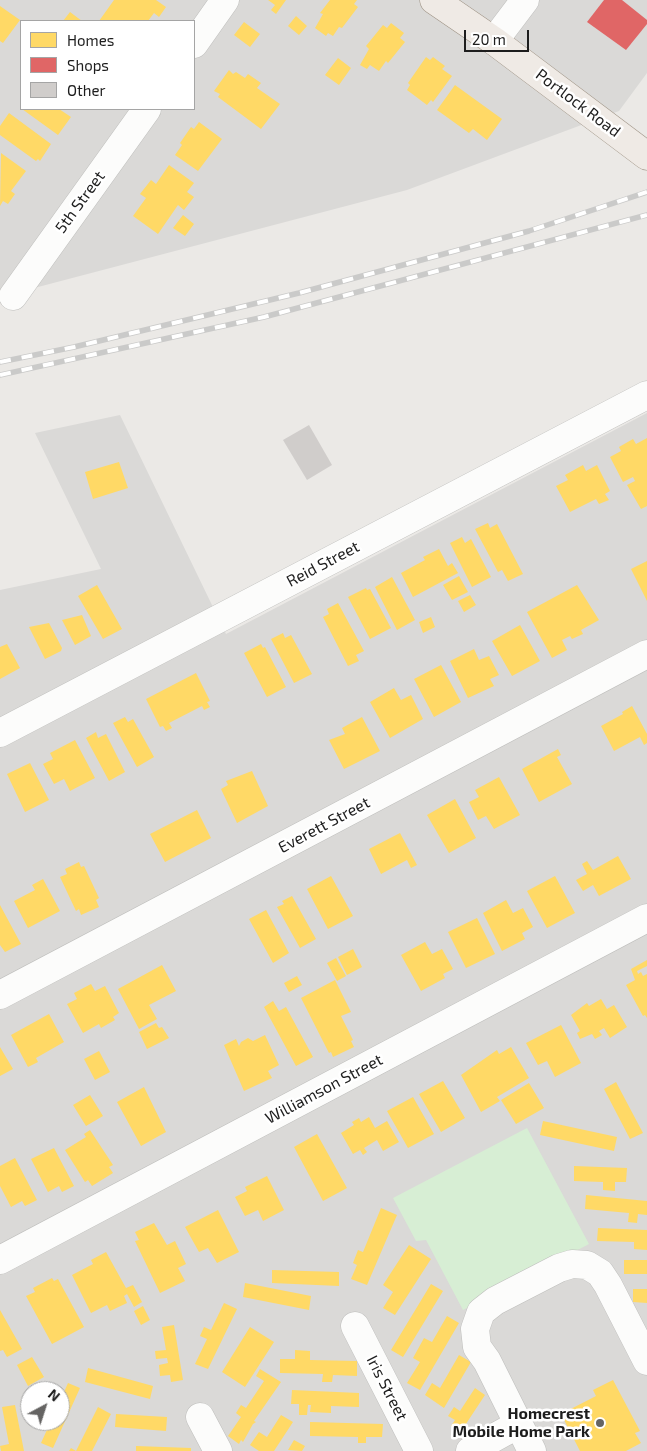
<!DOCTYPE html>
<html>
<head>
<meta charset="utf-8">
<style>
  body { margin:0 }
  #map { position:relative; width:647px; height:1451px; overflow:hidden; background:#ebe9e6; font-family:"Exo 2",sans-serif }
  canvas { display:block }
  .legend { position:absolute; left:20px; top:20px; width:175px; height:90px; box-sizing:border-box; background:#fff; border:1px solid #a5a5a5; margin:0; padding:6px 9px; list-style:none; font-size:15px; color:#1d1d1d }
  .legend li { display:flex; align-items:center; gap:10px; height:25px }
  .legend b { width:25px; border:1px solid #a5a5a5 }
  .north { position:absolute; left:20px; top:1381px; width:50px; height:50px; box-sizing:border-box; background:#fff; border:1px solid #a5a5a5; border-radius:50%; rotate:40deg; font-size:14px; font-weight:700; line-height:20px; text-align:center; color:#1d1d1d }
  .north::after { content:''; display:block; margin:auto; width:18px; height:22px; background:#656463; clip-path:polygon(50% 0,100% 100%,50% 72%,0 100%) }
  .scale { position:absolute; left:464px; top:30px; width:65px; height:22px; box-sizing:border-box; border:2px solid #1d1d1d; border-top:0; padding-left:6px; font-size:15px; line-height:18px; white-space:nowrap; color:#1d1d1d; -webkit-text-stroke:4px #fff; paint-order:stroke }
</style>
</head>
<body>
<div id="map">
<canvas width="647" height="1451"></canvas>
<ul class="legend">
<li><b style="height:14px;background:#ffd966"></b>Homes</li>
<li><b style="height:14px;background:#e06666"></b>Shops</li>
<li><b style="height:14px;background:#d0cdcb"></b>Other</li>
</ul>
<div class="north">N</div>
<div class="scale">20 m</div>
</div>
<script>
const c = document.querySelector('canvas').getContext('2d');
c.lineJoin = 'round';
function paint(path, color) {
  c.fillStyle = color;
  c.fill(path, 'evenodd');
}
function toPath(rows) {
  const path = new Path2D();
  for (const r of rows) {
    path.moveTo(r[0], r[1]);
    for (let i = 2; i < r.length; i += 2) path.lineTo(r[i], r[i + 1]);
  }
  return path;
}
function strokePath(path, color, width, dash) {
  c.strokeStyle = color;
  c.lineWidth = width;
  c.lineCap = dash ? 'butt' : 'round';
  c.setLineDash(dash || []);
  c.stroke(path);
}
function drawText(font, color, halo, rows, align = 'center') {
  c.font = font + ' "Exo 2",sans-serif';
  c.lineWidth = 5;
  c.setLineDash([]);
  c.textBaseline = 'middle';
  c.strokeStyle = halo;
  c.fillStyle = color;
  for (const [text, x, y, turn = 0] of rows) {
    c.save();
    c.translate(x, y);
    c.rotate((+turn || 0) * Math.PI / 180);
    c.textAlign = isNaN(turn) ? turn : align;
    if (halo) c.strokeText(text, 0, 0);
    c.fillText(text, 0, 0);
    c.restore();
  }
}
const residential = toPath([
  [0,0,647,0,647,73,619,111,407,190,0,297],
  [21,21,194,21,194,109,21,109],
  [647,413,647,1451,0,1451,0,590,101,569,35,433,120,415,226,634],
  [30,1391,60,1391,60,1421,30,1421]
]);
const park = toPath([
  [527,1128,589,1244,463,1310,426,1240,416,1241,393,1198]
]);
const homes = toPath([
  [114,0,156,0,166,7,159,17,154,13,148,21,99,21],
  [268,0,286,0,276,14,271,10,275,5],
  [330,0,357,0,354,4,358,7,342,28,339,27,333,36,328,33,326,36,315,28,323,14,320,13],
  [0,6,20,20,3,43,0,41],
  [70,12,82,21,63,21],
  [296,16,307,26,299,35,288,26],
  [244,22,260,34,250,47,234,35],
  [391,23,404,33,400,38,405,42,388,63,386,61,379,71,370,65,367,69,360,65,369,49,366,46,383,25,387,28],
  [426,57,430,60,433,57,445,66,442,69,452,76,433,102,431,100,427,105,407,90,410,85,408,83],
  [338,58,351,68,339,85,325,75],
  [229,70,233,74,236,72,245,78,248,74,261,83,257,88,280,104,261,129,218,97,220,94,214,91],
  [455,85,502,119,487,140,473,129,469,133,437,110],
  [22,109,59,109,71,117,58,135],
  [9,113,51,144,40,161,38,159,36,161,0,135,0,126],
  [199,122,222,139,198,171,175,155,182,145,180,143,191,127,194,129],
  [1,153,26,171,11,191,15,194,8,204,3,201,0,206],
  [169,165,194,183,187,192,194,197,184,210,178,205,158,234,133,216,146,198,140,194,151,180,156,184],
  [183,215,194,224,185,236,173,228],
  [647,438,647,506,641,509,627,485,635,481,633,477,623,482,610,457,621,451,619,447,633,439,636,444],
  [119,462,128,488,93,499,85,472],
  [583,465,586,471,597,465,610,491,605,494,609,500,599,504,596,499,570,512,556,486,568,480,565,475],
  [488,523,490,528,497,524,523,574,508,581,502,570,498,572,475,529],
  [462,537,465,543,471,539,491,577,472,587,450,543],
  [439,549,448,566,452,563,458,573,413,597,401,573,425,560,423,557],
  [647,561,647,601,631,569],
  [459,576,468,592,452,600,443,585],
  [392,577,415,620,397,630,375,587],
  [97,585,122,629,103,639,78,596],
  [577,585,599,620,581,630,583,634,572,639,570,636,562,640,567,650,552,658,527,612],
  [366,588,367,590,370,589,391,628,370,639,348,597],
  [470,595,476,605,464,612,458,601],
  [338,603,364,651,356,655,359,661,348,666,323,617,329,614,327,609],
  [82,615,91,636,75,645,62,620],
  [431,617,435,627,423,633,419,622],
  [49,623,62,648,61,651,45,659,29,627],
  [520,625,540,661,512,676,492,641],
  [283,633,285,638,291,635,312,674,294,683,271,639],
  [7,644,20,668,0,679,0,647],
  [261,644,263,648,265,647,286,687,267,697,244,653],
  [474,649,479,660,489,656,499,675,490,679,494,686,468,698,450,661],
  [441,665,461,702,434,717,414,679],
  [196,673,210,701,207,702,210,707,204,710,202,706,169,723,172,728,166,731,163,726,160,727,146,699],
  [394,688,401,700,411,695,423,719,390,738,370,702],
  [632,706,647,734,647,743,644,745,640,737,614,751,601,726,623,714,622,712],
  [125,717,128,722,133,719,154,757,137,767,113,723],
  [362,717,380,751,344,769,329,740,345,734,342,728],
  [96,732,98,738,106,734,125,772,109,781,86,738],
  [75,740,95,778,70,791,64,779,54,784,43,764,53,759,50,753],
  [558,749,561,755,557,757,572,784,539,802,522,769],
  [30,763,49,800,25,812,7,774],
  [252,771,268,806,237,823,221,789,228,785,226,781],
  [499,777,520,815,494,829,486,816,478,820,469,802,479,797,475,790],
  [455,799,476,838,449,853,427,815],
  [197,810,211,838,165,862,150,834],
  [400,833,417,865,411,868,407,860,381,874,369,849],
  [618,856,631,879,599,896,593,885,583,891,576,880,587,874,582,864,587,861,593,870],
  [79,862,81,867,84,866,99,898,96,900,99,907,81,915,79,909,76,911,60,877,67,874,65,869],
  [331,876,353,916,328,929,307,889],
  [555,876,575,913,547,928,527,891],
  [43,879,60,911,28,928,14,901,35,890,32,885],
  [292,896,316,939,300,948,277,907,284,904,282,901],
  [506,900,513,913,523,908,533,927,522,933,525,939,502,951,483,913],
  [0,905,21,944,5,952,0,945],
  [266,910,289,953,273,963,249,919],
  [477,918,495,954,466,968,448,932],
  [425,942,432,954,442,949,453,969,443,974,445,978,421,991,401,955],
  [353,949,362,967,347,975,338,957],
  [336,958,346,976,337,981,327,963],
  [647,960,647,966,637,971,638,974,641,972,643,976,647,974,647,1018,645,1015,643,1016,626,985,635,980,631,969],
  [162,965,176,991,149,1005,157,1019,139,1029,118,989],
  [297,976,302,985,289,992,284,983],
  [335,980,351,1012,341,1016,353,1040,351,1041,354,1047,333,1057,331,1052,329,1053,301,998],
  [91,984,95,991,105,986,119,1013,113,1017,115,1020,101,1028,99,1024,83,1033,67,1004,77,999,74,993],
  [601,999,607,1009,614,1005,627,1027,610,1038,604,1028,599,1031,602,1035,595,1039,592,1034,580,1039,577,1033,580,1031,571,1015,587,1003,589,1006],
  [273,1001,279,1011,286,1007,313,1057,296,1066,264,1007],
  [49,1014,64,1042,36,1058,38,1062,28,1067,11,1035],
  [156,1023,159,1028,162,1027,169,1038,147,1049,139,1032],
  [561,1025,581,1063,555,1077,547,1061,538,1065,526,1043],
  [265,1035,279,1065,268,1071,272,1078,244,1091,224,1045,236,1039,239,1046,241,1042,248,1038,253,1041],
  [0,1047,13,1069,0,1076],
  [511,1047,529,1078,497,1097,500,1101,481,1112,461,1075,497,1050,499,1054],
  [99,1051,110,1072,95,1080,84,1059],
  [443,1081,465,1118,441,1132,419,1094],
  [616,1082,643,1133,630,1139,604,1089],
  [529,1083,544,1108,516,1124,501,1100],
  [144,1087,166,1132,141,1146,117,1102],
  [90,1095,103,1116,86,1126,73,1105],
  [413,1097,434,1134,408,1148,387,1111],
  [369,1117,375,1128,387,1121,399,1142,383,1151,377,1140,364,1148,367,1152,363,1155,360,1150,353,1154,341,1133,354,1125,352,1122,359,1118,361,1122],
  [543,1121,617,1137,614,1151,540,1135],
  [90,1130,113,1165,109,1167,113,1173,92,1186,88,1180,85,1182,65,1150,86,1137,84,1134],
  [317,1134,347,1188,323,1201,294,1147],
  [54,1148,74,1186,62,1192,59,1186,48,1192,31,1159],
  [15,1158,37,1200,25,1206,22,1201,11,1207,0,1186,0,1166],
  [574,1166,627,1168,626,1182,615,1182,615,1191,603,1190,603,1182,574,1181],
  [267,1176,284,1210,263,1221,258,1210,245,1216,235,1197,247,1191,245,1187],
  [586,1195,647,1201,647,1215,638,1214,637,1223,628,1222,629,1213,585,1209],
  [381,1208,397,1215,367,1285,351,1279,357,1265,353,1263,358,1250,363,1252],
  [218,1210,239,1252,217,1263,208,1248,199,1252,185,1227],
  [154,1223,167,1245,175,1241,186,1264,178,1268,185,1281,160,1293,135,1241,139,1240,135,1232],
  [598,1228,647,1230,647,1250,634,1249,634,1242,597,1241],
  [409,1245,431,1259,395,1315,383,1308,393,1292,383,1285],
  [106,1252,126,1288,133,1285,142,1302,134,1307,127,1294,124,1296,127,1303,110,1311,107,1305,91,1313,72,1275,93,1264,91,1260],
  [624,1260,647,1260,647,1274,624,1274],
  [272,1270,339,1272,339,1286,272,1283],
  [52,1278,54,1281,58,1279,84,1327,52,1344,26,1296,35,1292,33,1288],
  [245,1283,311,1296,309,1310,243,1297],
  [431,1284,443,1291,403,1357,391,1350],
  [633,1289,647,1289,647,1303,633,1302],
  [224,1303,237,1309,208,1369,195,1364,207,1339,200,1336,204,1327,211,1330],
  [143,1306,150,1320,141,1325,134,1311],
  [0,1310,22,1349,7,1357,3,1350,0,1351],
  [447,1316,459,1323,420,1390,407,1383,420,1362,413,1358,424,1338,432,1342],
  [174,1325,183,1380,171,1382,170,1375,160,1376,159,1365,168,1363,167,1358,156,1359,155,1351,166,1350,162,1327],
  [250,1327,274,1342,245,1387,222,1372],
  [295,1350,310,1351,310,1360,357,1361,357,1376,333,1375,332,1382,322,1382,323,1374,280,1373,280,1359,295,1359],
  [459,1355,471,1362,444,1408,425,1395,432,1383,440,1388],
  [32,1357,44,1377,28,1386,17,1365],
  [88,1368,153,1386,150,1399,85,1382],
  [260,1369,281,1382,254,1421,256,1422,253,1424,243,1442,241,1440,239,1444,228,1436,241,1417,236,1413,241,1405,246,1408,264,1381,256,1376],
  [613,1380,640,1431,635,1433,641,1443,626,1451,580,1451,561,1414,596,1396,593,1390],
  [68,1383,80,1388,53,1448,41,1443,51,1421,60,1421,60,1401],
  [475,1388,485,1395,460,1433,451,1426,455,1420,448,1416,454,1407,460,1411],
  [292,1390,359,1393,359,1407,331,1406,331,1413,310,1412,311,1405,308,1405,307,1415,299,1415,299,1404,291,1404],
  [15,1405,24,1451,1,1451,0,1446,9,1444,2,1407],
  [98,1407,111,1414,92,1451,69,1451,71,1448,76,1451],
  [116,1414,167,1417,166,1431,115,1427],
  [281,1415,293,1422,274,1451,259,1451,250,1445,259,1432,267,1437],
  [310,1422,383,1424,382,1437,366,1437,366,1443,358,1443,358,1437,310,1436],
  [294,1440,305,1446,302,1451,288,1450],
  [136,1446,191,1448,191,1451,136,1451]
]);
const shops = toPath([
  [604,0,622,0,647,20,647,24,626,50,587,22]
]);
const building = toPath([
  [309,425,332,465,307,480,283,440]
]);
const minor = toPath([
  [494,41,525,0],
  [194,44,225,0],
  [13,296,147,109],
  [0,733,647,395],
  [0,995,647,654],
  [0,1260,647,918],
  [355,1326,419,1451],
  [200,1417,218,1451],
  [470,1451,517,1425],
  [532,1451,487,1361,477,1347,475,1329,481,1312,495,1301,559,1268,572,1264,587,1265,600,1273,608,1285,647,1361]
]);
const major = toPath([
  [434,0,494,41,647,156]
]);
const rail = toPath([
  [0,362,74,347,299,293,529,231,647,192],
  [0,375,264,317,647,215]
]);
const markers = [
  [600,1423,5,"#656463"]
];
const streetNames = [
  ["Portlock Road",578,103,37],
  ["5th Street",80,202,-54],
  ["Reid Street",323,564,-28],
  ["Everett Street",324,825,-28],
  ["Williamson Street",324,1089,-28],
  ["Iris Street",387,1388,63]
];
const poiNames = [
  ["Homecrest",590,1414],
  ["Mobile Home Park",590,1432]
];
paint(residential, '#dad9d7');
paint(park, '#d7eed4');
paint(homes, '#ffd966');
paint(shops, '#e06666');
paint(building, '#d0cdcb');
strokePath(minor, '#bebebc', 29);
strokePath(major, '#9e9385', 29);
strokePath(minor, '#fcfcfb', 28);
strokePath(major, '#efeae5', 28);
strokePath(rail, '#cacac9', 5.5);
strokePath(rail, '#fff', 4, [11]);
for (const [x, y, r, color] of markers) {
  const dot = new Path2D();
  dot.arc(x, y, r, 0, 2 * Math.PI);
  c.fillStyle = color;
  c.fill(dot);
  strokePath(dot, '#fff', 2);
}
drawText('16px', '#1d1d1d', '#fff', streetNames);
drawText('bold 16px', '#1d1d1d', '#fff', poiNames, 'right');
</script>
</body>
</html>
